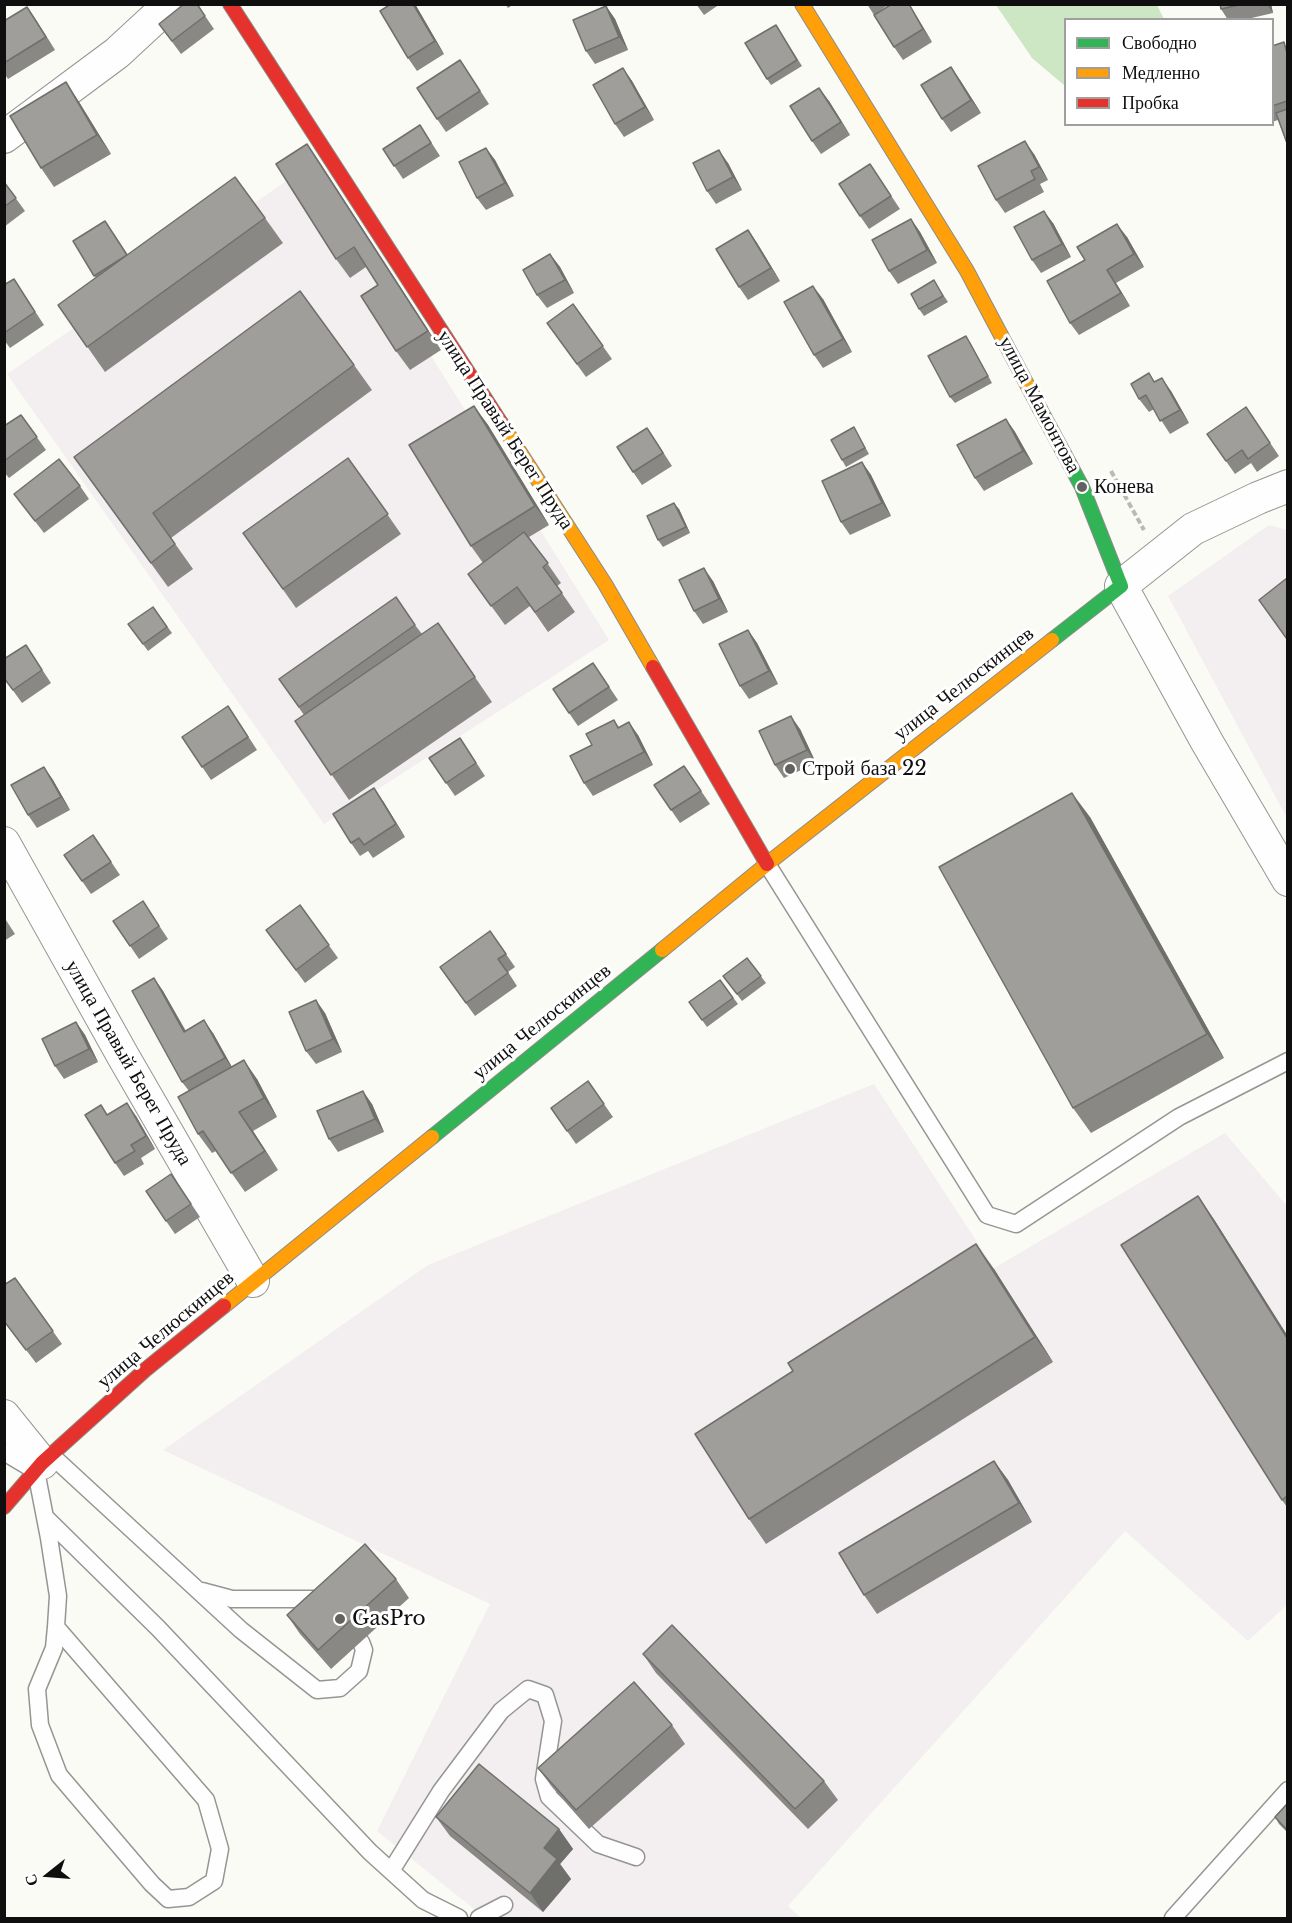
<!DOCTYPE html>
<html>
<head>
<meta charset="utf-8">
<style>
  body { margin:0 }
  #map { position:relative; width:1292px; height:1923px; overflow:hidden; background:#fbfbf5; font-family:"Libre Baskerville",serif }
  canvas { display:block }
  .frame { position:absolute; inset:0; border:6px solid #0f0f0f; pointer-events:none }
  .legend { position:absolute; left:1064px; top:18px; width:210px; height:108px; box-sizing:border-box; background:#fff; border:2px solid #9f9f9f; margin:0; padding:8px 10px; list-style:none; font-size:18px; color:#0f0f0f }
  .legend li { display:flex; align-items:center; gap:12px; height:30px }
  .legend b { width:30px; border:2px solid #9f9f9f }
  .north { position:absolute; left:18px; top:1845px; width:60px; height:60px; -webkit-text-stroke:4px #fff; paint-order:stroke; rotate:253deg; font-size:16px; font-weight:700; line-height:24px; text-align:center; color:#0f0f0f }
  .north::after { content:''; display:block; margin:auto; width:21px; height:27px; background:#0f0f0f; clip-path:polygon(50% 0,100% 100%,50% 72%,0 100%) }
</style>
</head>
<body>
<div id="map">
<canvas width="1292" height="1923"></canvas>
<div class="frame"></div>
<ul class="legend">
<li><b style="height:8px;background:#30b455"></b>Свободно</li>
<li><b style="height:8px;background:#ff9f0a"></b>Медленно</li>
<li><b style="height:8px;background:#e5322d"></b>Пробка</li>
</ul>
<div class="north">С</div>
</div>
<script>
const c = document.querySelector('canvas').getContext('2d');
c.lineJoin = 'round';
function paint(path, color) {
  c.fillStyle = color;
  c.fill(path, 'evenodd');
}
function toPath(rows) {
  const path = new Path2D();
  for (const r of rows) {
    path.moveTo(r[0], r[1]);
    for (let i = 2; i < r.length; i += 2) path.lineTo(r[i], r[i + 1]);
  }
  return path;
}
function strokePath(path, color, width, dash) {
  c.strokeStyle = color;
  c.lineWidth = width;
  c.lineCap = dash ? 'butt' : 'round';
  c.setLineDash(dash || []);
  c.stroke(path);
}
function drawText(font, color, halo, rows, align = 'center') {
  c.font = font + ' "Libre Baskerville",serif';
  c.lineWidth = 6;
  c.setLineDash([]);
  c.textBaseline = 'middle';
  c.strokeStyle = halo;
  c.fillStyle = color;
  for (const [text, x, y, turn = 0] of rows) {
    c.save();
    c.translate(x, y);
    c.rotate((+turn || 0) * Math.PI / 180);
    c.textAlign = isNaN(turn) ? turn : align;
    if (halo) c.strokeText(text, 0, 0);
    c.fillText(text, 0, 0);
    c.restore();
  }
}
const industrial = toPath([
  [311,164,609,640,324,824,7,374],
  [1269,525,1287,530,1287,818,1168,596],
  [874,1084,994,1268,1225,1133,1287,1206,1287,1605,1248,1641,1125,1531,788,1906,801,1918,485,1918,377,1831,490,1604,163,1450,428,1265]
]);
const forest = toPath([
  [996,5,1157,5,1164,19,1066,20,1065,86,1032,58]
]);
const path = toPath([
  [1111,471,1144,530]
]);
const lane = toPath([
  [767,864,987,1215,1016,1224,1179,1117,1288,1061],
  [4,1452,36,1471,49,1538,58,1596,56,1627,54,1648,37,1689,40,1725,59,1775,152,1884,168,1899,189,1897,214,1881,220,1849,206,1800,56,1627],
  [51,1455,241,1630,317,1690,340,1688,359,1671,364,1650,361,1642],
  [45,1517,158,1628,370,1852,423,1900,459,1918],
  [202,1591,232,1599,314,1599,324,1603],
  [391,1871,441,1791,501,1711,528,1689,545,1695,553,1721,544,1779,549,1797,598,1844,636,1857],
  [479,1918,504,1905],
  [1173,1918,1288,1790]
]);
const street = toPath([
  [4,137,117,53,170,4],
  [1288,486,1258,498,1193,529,1121,586,1207,742,1288,880],
  [4,843,123,1056,253,1281],
  [4,1416,42,1463]
]);
const fast = toPath([
  [1040,409,1082,487,1121,586,1052,640],
  [432,1137,662,950]
]);
const slow = toPath([
  [802,4,967,271,1040,409],
  [501,423,605,584,653,667],
  [662,950,767,864,1052,640],
  [224,1306,432,1137]
]);
const jam = toPath([
  [230,4,501,423],
  [653,667,767,864],
  [4,1507,42,1463,145,1370,224,1306]
]);
const wall = toPath([
  [197,4,214,29,181,54,159,24],
  [415,4,444,54,417,71,408,58],
  [505,4,514,4,508,8],
  [696,4,720,4,704,15],
  [867,4,889,4,874,15],
  [892,4,909,4,932,42,903,60,894,47],
  [1220,4,1271,4,1273,13,1243,20,1228,20,1221,9],
  [606,6,615,19,628,50,595,64,586,51],
  [27,7,55,50,8,79,4,73,4,21],
  [776,25,802,66,771,85,767,79],
  [1272,46,1287,47,1287,145,1278,120,1272,122],
  [460,60,489,104,446,132,437,119],
  [623,68,632,81,654,120,624,137,615,124],
  [960,80,981,113,951,132,942,119],
  [66,82,79,102,111,154,54,187,41,168],
  [829,101,850,135,821,154,812,141],
  [420,125,440,156,403,179,383,149],
  [486,148,495,160,514,196,486,210,477,198],
  [1034,154,1048,180,1040,184,1044,192,1005,213,996,200],
  [320,163,441,350,410,370,396,351,378,285,366,267,350,278,336,259],
  [728,163,742,190,716,204,707,191],
  [870,164,900,209,869,229,860,216],
  [4,182,25,211,4,227],
  [265,218,283,243,105,372,58,305,96,278,73,241,114,234,128,255],
  [911,219,920,232,937,263,898,284,889,271],
  [1053,223,1071,257,1041,273,1032,260],
  [748,230,757,243,780,281,748,300,739,287],
  [1127,237,1144,267,1116,283,1130,306,1079,335,1070,323],
  [550,254,560,267,574,293,547,308,537,295],
  [14,279,44,325,10,348,4,340,4,285],
  [938,287,948,302,924,316,919,309],
  [823,299,852,352,823,368,814,355],
  [573,304,612,359,586,377,547,323],
  [970,342,992,383,955,403,950,397],
  [354,365,372,390,171,538,193,569,168,587,74,457],
  [1149,373,1155,382,1171,391,1189,423,1170,434,1154,409,1149,412,1139,399],
  [474,406,488,425,549,525,529,537,561,583,557,586,575,612,548,632,530,606,505,625,468,574,483,563,471,546],
  [1246,407,1279,456,1257,472,1251,463,1235,474,1207,434],
  [21,415,46,450,9,478,4,472,4,426],
  [1006,419,1015,432,1033,464,984,491,975,478],
  [858,434,869,454,846,467,842,460],
  [656,441,672,466,642,485,633,472],
  [348,458,401,534,296,608,243,533],
  [862,462,871,475,891,516,850,535,841,522],
  [80,486,89,499,44,533,14,494],
  [679,509,690,533,663,547,658,540],
  [1287,578,1287,640,1259,600],
  [713,581,728,612,703,624,694,611],
  [153,607,172,633,148,651,128,624],
  [438,623,492,702,349,800,295,721,304,715,279,679,415,625,422,634],
  [748,630,757,643,778,684,749,699,740,686],
  [26,645,51,683,22,703,4,678],
  [602,676,618,700,578,726,569,713],
  [237,719,257,750,211,780,182,737],
  [614,720,619,727,638,735,653,765,593,796,584,783,592,745],
  [800,729,816,763,784,778,775,765],
  [460,738,485,776,455,796,429,758],
  [684,766,710,804,680,823,654,785],
  [44,767,53,780,70,810,37,828,28,815],
  [383,801,405,837,373,858,368,851,360,856,351,843],
  [1090,817,1224,1058,1091,1133,1073,1108],
  [93,835,120,875,91,894,64,855],
  [143,901,168,939,139,959,113,921],
  [300,905,338,958,305,983,266,930],
  [4,917,15,934,4,941],
  [490,931,515,967,508,972,517,986,475,1016,440,967],
  [747,958,766,983,742,1001,723,976],
  [154,978,163,991,186,1031,213,1033,232,1067,257,1079,277,1117,253,1131,278,1170,245,1192,216,1151,212,1153,198,1134,189,1091,182,1082],
  [720,980,738,1004,707,1027,689,1002],
  [325,1013,342,1052,316,1064,306,1051],
  [76,1022,85,1035,98,1062,64,1079,55,1066],
  [588,1081,613,1117,576,1144,551,1108],
  [372,1104,384,1132,338,1152,329,1139],
  [108,1114,136,1116,155,1149,141,1158,144,1164,124,1176,115,1163],
  [180,1187,200,1217,175,1234,166,1221],
  [1198,1196,1215,1221,1287,1335,1287,1507,1282,1500],
  [994,1269,1053,1362,766,1544,749,1519],
  [15,1278,62,1344,36,1363,4,1321],
  [994,1461,1008,1480,1032,1522,877,1614,864,1595],
  [396,1579,409,1598,331,1669,300,1634,287,1615],
  [643,1654,824,1781,838,1800,808,1829,656,1673],
  [672,1725,685,1744,589,1829,552,1787,538,1768],
  [1287,1804,1287,1832,1279,1824,1275,1817],
  [436,1817,559,1829,573,1849,560,1864,571,1879,543,1912,450,1836]
]);
const shadedWall = toPath([
  [413,4,415,4,444,54,435,41],
  [909,4,913,10,932,42,923,29],
  [1267,4,1271,4,1273,13],
  [606,6,615,19,628,50,619,37],
  [27,7,36,20,55,50,46,37],
  [951,67,960,80,981,113,971,100],
  [623,68,632,81,654,120,645,107],
  [66,82,79,102,111,154,97,135],
  [819,88,829,101,850,135,841,122],
  [1025,141,1034,154,1048,180,1039,167],
  [307,144,320,163,441,350,428,331],
  [486,148,495,160,514,196,505,183],
  [719,150,728,163,742,190,733,177],
  [1044,211,1053,223,1071,257,1062,244],
  [911,219,920,232,937,263,927,250],
  [1117,224,1127,237,1144,267,1134,254],
  [748,230,757,243,780,281,771,268],
  [550,254,560,267,574,293,565,280],
  [1107,270,1116,283,1130,306,1121,293],
  [813,286,823,299,852,352,843,339],
  [1162,378,1171,391,1189,423,1180,410],
  [474,406,488,425,549,525,535,506],
  [1006,419,1015,432,1033,464,1023,451],
  [862,462,871,475,891,516,882,503],
  [674,503,679,509,690,533,686,527],
  [704,568,713,581,728,612,719,599],
  [748,630,757,643,778,684,769,671],
  [791,716,800,729,816,763,807,750],
  [629,722,638,735,653,765,644,752],
  [44,767,53,780,70,810,61,797],
  [374,788,383,801,405,837,396,824],
  [1072,793,1090,817,1224,1058,1207,1034],
  [154,978,163,991,193,1045,184,1032],
  [316,1000,325,1013,342,1052,333,1039],
  [204,1020,213,1033,234,1071,225,1058],
  [76,1022,85,1035,98,1062,89,1049],
  [244,1060,257,1079,277,1117,264,1098],
  [363,1091,372,1104,384,1132,375,1119],
  [127,1103,136,1116,155,1149,146,1136],
  [239,1112,253,1131,278,1170,265,1151],
  [1198,1196,1215,1221,1287,1335,1287,1338],
  [976,1244,994,1269,1053,1362,1035,1337],
  [994,1461,1008,1480,1032,1522,1019,1503],
  [559,1829,573,1849,560,1864,571,1879,543,1912,530,1893,544,1848]
]);
const building = toPath([
  [184,4,197,4,205,16,172,41,159,24,184,4],
  [391,4,413,4,435,41,408,58,380,11,391,4],
  [892,4,909,4,923,29,894,47,874,15,892,4],
  [1220,4,1243,4,1221,9,1220,4],
  [606,6,619,37,586,51,573,20,606,6],
  [27,7,46,37,4,63,4,21,27,7],
  [776,25,797,60,767,79,745,43,776,25],
  [1284,42,1287,53,1287,101,1272,106,1272,46,1284,42],
  [460,60,480,91,437,119,417,88,460,60],
  [951,67,971,100,942,119,921,85,951,67],
  [623,68,645,107,615,124,593,85,623,68],
  [66,82,97,135,41,168,10,116,66,82],
  [819,88,841,122,812,141,790,106,819,88],
  [1287,109,1287,143,1276,113,1287,109],
  [420,125,431,143,394,166,383,149,420,125],
  [1025,141,1039,167,1031,171,1035,179,996,200,978,166,1025,141],
  [307,144,428,331,396,351,361,296,378,285,354,247,336,259,276,164,307,144],
  [486,148,505,183,477,198,459,162,486,148],
  [719,150,733,177,707,191,693,163,719,150],
  [870,164,891,196,860,216,839,184,870,164],
  [235,177,265,218,87,347,58,305,235,177],
  [4,182,16,198,4,207,4,182],
  [1044,211,1062,244,1032,260,1014,227,1044,211],
  [911,219,927,250,889,271,872,240,911,219],
  [105,221,127,255,94,276,73,241,105,221],
  [1117,224,1134,254,1107,270,1121,293,1070,323,1047,281,1085,260,1077,247,1117,224],
  [748,230,771,268,739,287,716,249,748,230],
  [550,254,565,280,537,295,523,270,550,254],
  [14,279,35,312,4,333,4,285,14,279],
  [934,280,943,296,919,309,911,294,934,280],
  [813,286,843,339,814,355,784,302,813,286],
  [300,291,354,365,153,513,175,544,151,563,74,457,300,291],
  [573,304,603,346,577,364,547,323,573,304],
  [966,336,988,376,950,397,928,356,966,336],
  [1149,373,1154,382,1162,378,1180,410,1160,421,1146,395,1139,399,1131,384,1149,373],
  [474,406,535,506,471,546,409,445,474,406],
  [1246,407,1270,443,1248,459,1242,450,1226,461,1207,434,1246,407],
  [21,415,37,437,4,461,4,426,21,415],
  [1006,419,1023,451,975,478,957,445,1006,419],
  [854,427,865,448,842,460,831,440,854,427],
  [647,428,663,453,633,472,617,447,647,428],
  [348,458,388,514,283,589,243,533,348,458],
  [59,459,80,486,35,521,14,494,59,459],
  [862,462,882,503,841,522,822,481,862,462],
  [674,503,686,527,658,540,647,516,674,503],
  [524,532,548,563,543,567,562,593,535,612,517,587,491,606,468,574,524,532],
  [704,568,719,599,694,611,679,580,704,568],
  [1287,578,1287,639,1259,600,1287,578],
  [396,597,415,625,299,707,279,679,396,597],
  [153,607,167,627,143,644,128,624,153,607],
  [438,623,475,677,331,775,295,721,438,623],
  [748,630,769,671,740,686,719,644,748,630],
  [26,645,42,670,13,690,4,678,4,659,26,645],
  [593,663,609,687,569,713,553,689,593,663],
  [228,706,248,737,202,767,182,737,228,706],
  [791,716,807,750,775,765,759,731,791,716],
  [614,720,618,728,629,722,644,752,584,783,570,756,592,745,586,734,614,720],
  [460,738,476,763,446,783,429,758,460,738],
  [684,766,701,791,671,810,654,785,684,766],
  [44,767,61,797,28,815,11,785,44,767],
  [374,788,396,824,364,845,359,838,351,843,333,814,374,788],
  [1072,793,1207,1034,1073,1108,939,867,1072,793],
  [93,835,111,862,82,881,64,855,93,835],
  [143,901,159,926,130,946,113,921,143,901],
  [300,905,329,945,296,970,266,930,300,905],
  [490,931,506,954,498,959,508,973,466,1003,440,967,490,931],
  [747,958,761,976,737,994,723,976,747,958],
  [154,978,184,1032,204,1020,225,1058,182,1082,132,991,154,978],
  [720,980,733,998,702,1020,689,1002,720,980],
  [316,1000,333,1039,306,1051,289,1012,316,1000],
  [76,1022,89,1049,55,1066,42,1039,76,1022],
  [244,1060,264,1098,239,1112,265,1151,231,1173,203,1131,198,1134,178,1097,244,1060],
  [588,1081,604,1104,567,1131,551,1108,588,1081],
  [363,1091,375,1119,329,1139,317,1111,363,1091],
  [127,1103,146,1136,131,1145,135,1151,115,1163,85,1115,101,1105,107,1115,127,1103],
  [171,1174,191,1204,166,1221,146,1191,171,1174],
  [1198,1196,1287,1338,1287,1496,1282,1500,1121,1245,1198,1196],
  [976,1244,1035,1337,749,1519,695,1434,793,1371,788,1363,976,1244],
  [15,1278,53,1331,26,1350,4,1321,4,1285,15,1278],
  [994,1461,1019,1503,864,1595,839,1553,994,1461],
  [365,1544,396,1579,318,1650,287,1615,365,1544],
  [672,1625,824,1781,795,1809,643,1654,672,1625],
  [634,1682,672,1725,576,1810,538,1768,634,1682],
  [479,1764,559,1829,544,1848,557,1859,530,1893,436,1817,479,1764],
  [1287,1804,1287,1830,1275,1817,1287,1804]
]);
const markers = [
  [1082,487,6,"#626260"],
  [790,769,6,"#626260"],
  [340,1619,6,"#626260"]
];
const streetNames = [
  ["улица Мамонтова",1039,405,62],
  ["улица Правый Берег Пруда",505,430,57],
  ["улица Челюскинцев",964,684,-38],
  ["улица Челюскинцев",542,1022,-39],
  ["улица Правый Берег Пруда",128,1063,60],
  ["улица Челюскинцев",166,1330,-40]
];
const poiNames = [
  ["Конева",1094,487],
  ["Строй база 22",802,769],
  ["GasPro",352,1619]
];
paint(industrial, '#f3eef0');
paint(forest, '#cde7c5');
strokePath(lane, '#959593', 19);
strokePath(street, '#959593', 34);
strokePath(fast, '#8c8c89', 16);
strokePath(slow, '#8c8c89', 16);
strokePath(jam, '#8c8c89', 16);
strokePath(path, '#b9b9b8', 4, [6, 3]);
strokePath(lane, '#fefefe', 16);
strokePath(street, '#fefefe', 32);
strokePath(fast, '#30b455', 14);
strokePath(slow, '#ff9f0a', 14);
strokePath(jam, '#e5322d', 14);
paint(wall, '#898884');
paint(shadedWall, '#6f6f6c');
paint(building, '#9f9e9a');
strokePath(building, '#6f6f6c', 1.5);
for (const [x, y, r, color] of markers) {
  const dot = new Path2D();
  dot.arc(x, y, r, 0, 2 * Math.PI);
  c.fillStyle = color;
  c.fill(dot);
  strokePath(dot, '#fff', 2);
}
drawText('20px', '#0f0f0f', '#fff', streetNames);
drawText('20px', '#0f0f0f', '#fff', poiNames, 'left');
</script>
</body>
</html>
